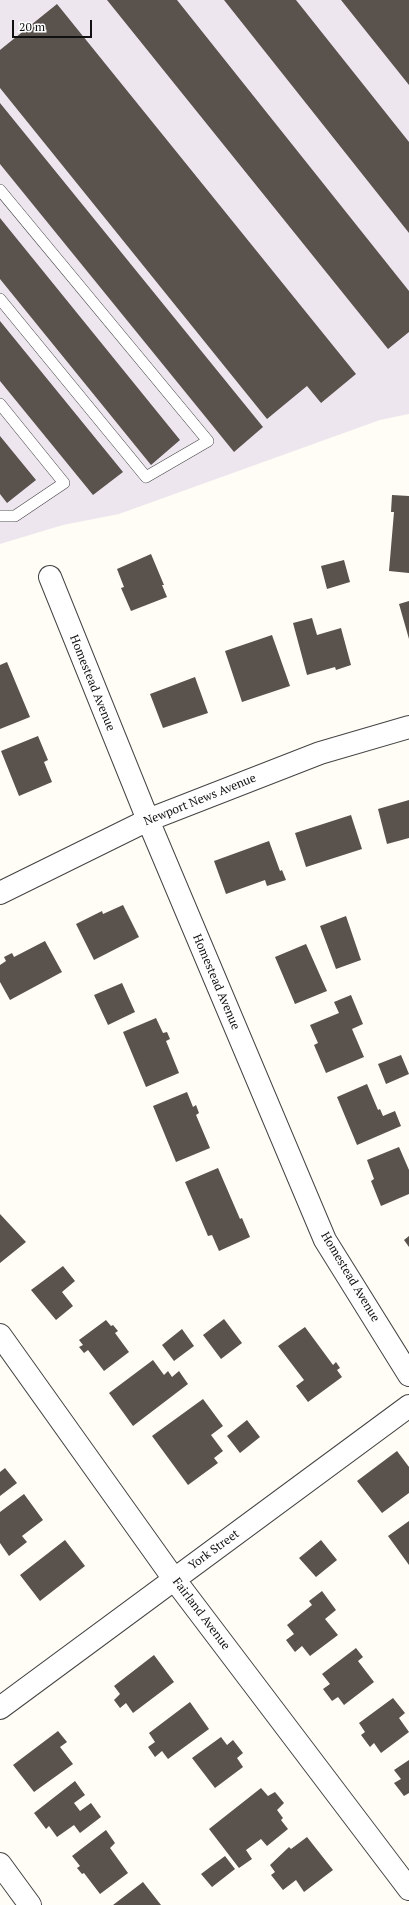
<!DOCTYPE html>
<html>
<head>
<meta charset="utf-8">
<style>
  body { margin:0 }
  #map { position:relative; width:409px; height:1905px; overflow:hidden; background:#fffdf5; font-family:"PT Serif",serif }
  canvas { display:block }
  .scale { position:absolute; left:12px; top:20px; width:80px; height:18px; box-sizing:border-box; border:2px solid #111; border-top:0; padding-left:5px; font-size:12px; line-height:14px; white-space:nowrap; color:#111; -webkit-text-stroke:3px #fff; paint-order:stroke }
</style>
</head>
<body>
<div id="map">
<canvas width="409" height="1905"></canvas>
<div class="scale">20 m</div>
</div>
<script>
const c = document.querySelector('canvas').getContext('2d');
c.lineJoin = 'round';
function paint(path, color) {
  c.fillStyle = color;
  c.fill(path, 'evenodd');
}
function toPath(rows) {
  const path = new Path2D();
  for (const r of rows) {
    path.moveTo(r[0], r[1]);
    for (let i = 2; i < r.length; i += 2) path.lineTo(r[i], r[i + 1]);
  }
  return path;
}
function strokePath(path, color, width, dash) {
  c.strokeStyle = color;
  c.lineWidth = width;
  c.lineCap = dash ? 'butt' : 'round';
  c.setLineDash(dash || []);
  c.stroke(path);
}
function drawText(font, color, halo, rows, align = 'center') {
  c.font = font + ' "PT Serif",serif';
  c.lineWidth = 4;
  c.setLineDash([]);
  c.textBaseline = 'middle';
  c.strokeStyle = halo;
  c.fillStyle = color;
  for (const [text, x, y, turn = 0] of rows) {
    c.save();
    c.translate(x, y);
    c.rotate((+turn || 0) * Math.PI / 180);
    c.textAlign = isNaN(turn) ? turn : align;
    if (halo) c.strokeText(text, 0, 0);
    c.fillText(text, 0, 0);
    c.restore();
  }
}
const industrial = toPath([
  [0,0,409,0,409,414,380,420,119,514,63,525,0,544]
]);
const building = toPath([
  [107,0,177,0,409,291,409,332,388,349],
  [224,0,296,0,409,142,409,233],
  [341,0,409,0,409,85],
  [57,4,356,374,321,403,307,386,267,419,0,88,0,50],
  [0,103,263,427,234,452,0,164],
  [0,218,180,440,151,465,0,279],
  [0,321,123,472,93,495,0,381],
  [0,436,36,480,7,503,0,494],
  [392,495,409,496,409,573,389,571,394,512,391,512],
  [151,554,164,585,162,585,167,597,131,611,121,588,124,587,117,569],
  [344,560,350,582,327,589,321,566],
  [409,601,409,639,399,604],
  [312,618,317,635,341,628,351,665,336,670,335,667,307,675,293,623],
  [272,635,290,686,242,702,225,651],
  [7,662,30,717,0,729,0,665],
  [195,677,208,713,163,728,150,694],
  [38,736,48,760,44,762,52,782,19,796,1,751],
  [409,800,409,838,387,844,378,809],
  [351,815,362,849,306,867,295,833],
  [269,841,280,871,282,870,286,880,267,886,265,880,226,894,214,861],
  [123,905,139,937,94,960,76,924,102,911,103,914],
  [346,916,361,960,336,969,320,926],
  [45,941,62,972,10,1000,0,982,0,965,6,961,4,957,12,953,14,957],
  [306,944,327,991,295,1004,275,957],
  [122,983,135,1012,108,1025,94,995],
  [351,995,363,1024,352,1029,364,1057,326,1073,314,1045,318,1043,310,1025,339,1013,334,1002],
  [156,1018,163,1033,167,1032,170,1039,166,1041,179,1073,146,1087,123,1032],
  [401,1055,409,1074,386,1084,378,1064],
  [367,1084,378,1110,380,1109,383,1116,395,1111,401,1126,357,1145,337,1097],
  [187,1092,193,1107,196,1105,199,1113,196,1115,210,1148,176,1162,153,1106],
  [399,1147,409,1170,409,1194,381,1206,371,1181,374,1179,367,1160],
  [218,1168,240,1219,242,1218,250,1237,219,1251,212,1235,208,1236,185,1182],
  [0,1214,26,1242,0,1263],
  [409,1236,409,1247,404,1240],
  [63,1266,75,1281,62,1292,73,1306,56,1320,31,1290],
  [224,1319,242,1343,221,1359,203,1335],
  [106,1320,111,1326,113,1325,118,1331,115,1333,129,1352,104,1371,88,1350,84,1353,79,1347,83,1345,79,1340],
  [305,1327,333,1365,336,1362,340,1368,337,1370,342,1377,308,1402,296,1386,304,1380,278,1346],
  [182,1329,194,1346,174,1361,162,1345],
  [153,1360,164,1375,168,1371,172,1377,179,1371,188,1384,133,1426,109,1393],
  [203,1399,223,1426,211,1435,223,1451,214,1458,218,1463,188,1485,152,1436],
  [247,1420,260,1437,240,1453,227,1436],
  [397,1451,409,1467,409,1493,382,1513,357,1481],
  [5,1468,17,1483,0,1496,0,1472],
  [24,1494,43,1520,22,1536,27,1542,9,1556,0,1543,0,1512],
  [409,1521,409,1565,388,1536],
  [65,1540,85,1566,40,1601,20,1575],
  [321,1540,337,1560,316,1577,299,1558],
  [322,1591,336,1610,325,1619,338,1635,310,1656,302,1646,295,1652,286,1640,294,1634,287,1625,312,1605,309,1601],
  [356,1648,363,1657,358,1661,374,1682,344,1705,338,1697,332,1701,323,1689,330,1684,322,1674],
  [154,1655,174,1682,133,1713,126,1703,120,1708,114,1700,120,1694,114,1686],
  [393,1698,405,1713,399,1718,409,1732,381,1753,374,1743,370,1747,361,1735,365,1732,359,1723],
  [190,1702,209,1729,168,1759,162,1751,155,1757,148,1747,155,1742,149,1733],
  [58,1731,67,1742,60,1747,73,1764,34,1792,13,1765],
  [221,1737,227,1745,233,1740,243,1753,237,1758,243,1767,215,1788,192,1758],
  [409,1760,409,1793,404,1796,394,1783,401,1779,394,1770],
  [75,1781,85,1795,74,1803,80,1811,91,1803,101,1817,80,1833,74,1825,57,1837,49,1826,46,1829,34,1813],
  [261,1788,268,1796,275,1792,284,1803,277,1810,283,1818,281,1820,288,1829,267,1846,261,1839,246,1850,252,1859,239,1868,209,1829],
  [106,1830,115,1843,110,1848,128,1873,100,1894,84,1873,82,1874,77,1868,80,1866,72,1856],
  [307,1837,333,1870,304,1892,296,1880,283,1890,271,1875,275,1872,270,1865,289,1847,291,1849],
  [225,1856,235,1869,212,1887,201,1874],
  [143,1882,161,1905,113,1905]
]);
const service = toPath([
  [0,190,208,441,146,477,0,299],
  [0,404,64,483,15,516,0,516]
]);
const minor = toPath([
  [50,577,148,820,325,1240,409,1375],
  [0,893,148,820,320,753,409,727],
  [0,1335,174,1579,409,1889],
  [0,1708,409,1406],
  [0,1864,30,1905]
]);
const streetNames = [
  ["Homestead Avenue",92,683,68],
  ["Newport News Avenue",200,800,-22],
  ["Homestead Avenue",216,982,67],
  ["Homestead Avenue",350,1277,59],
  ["York Street",214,1550,-36],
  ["Fairland Avenue",201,1614,53]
];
paint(industrial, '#eee6ef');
paint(building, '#5a524d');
strokePath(service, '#444', 12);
strokePath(minor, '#444', 24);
strokePath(service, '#fff', 11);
strokePath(minor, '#fff', 22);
drawText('12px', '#111', '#fff', streetNames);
</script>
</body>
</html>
